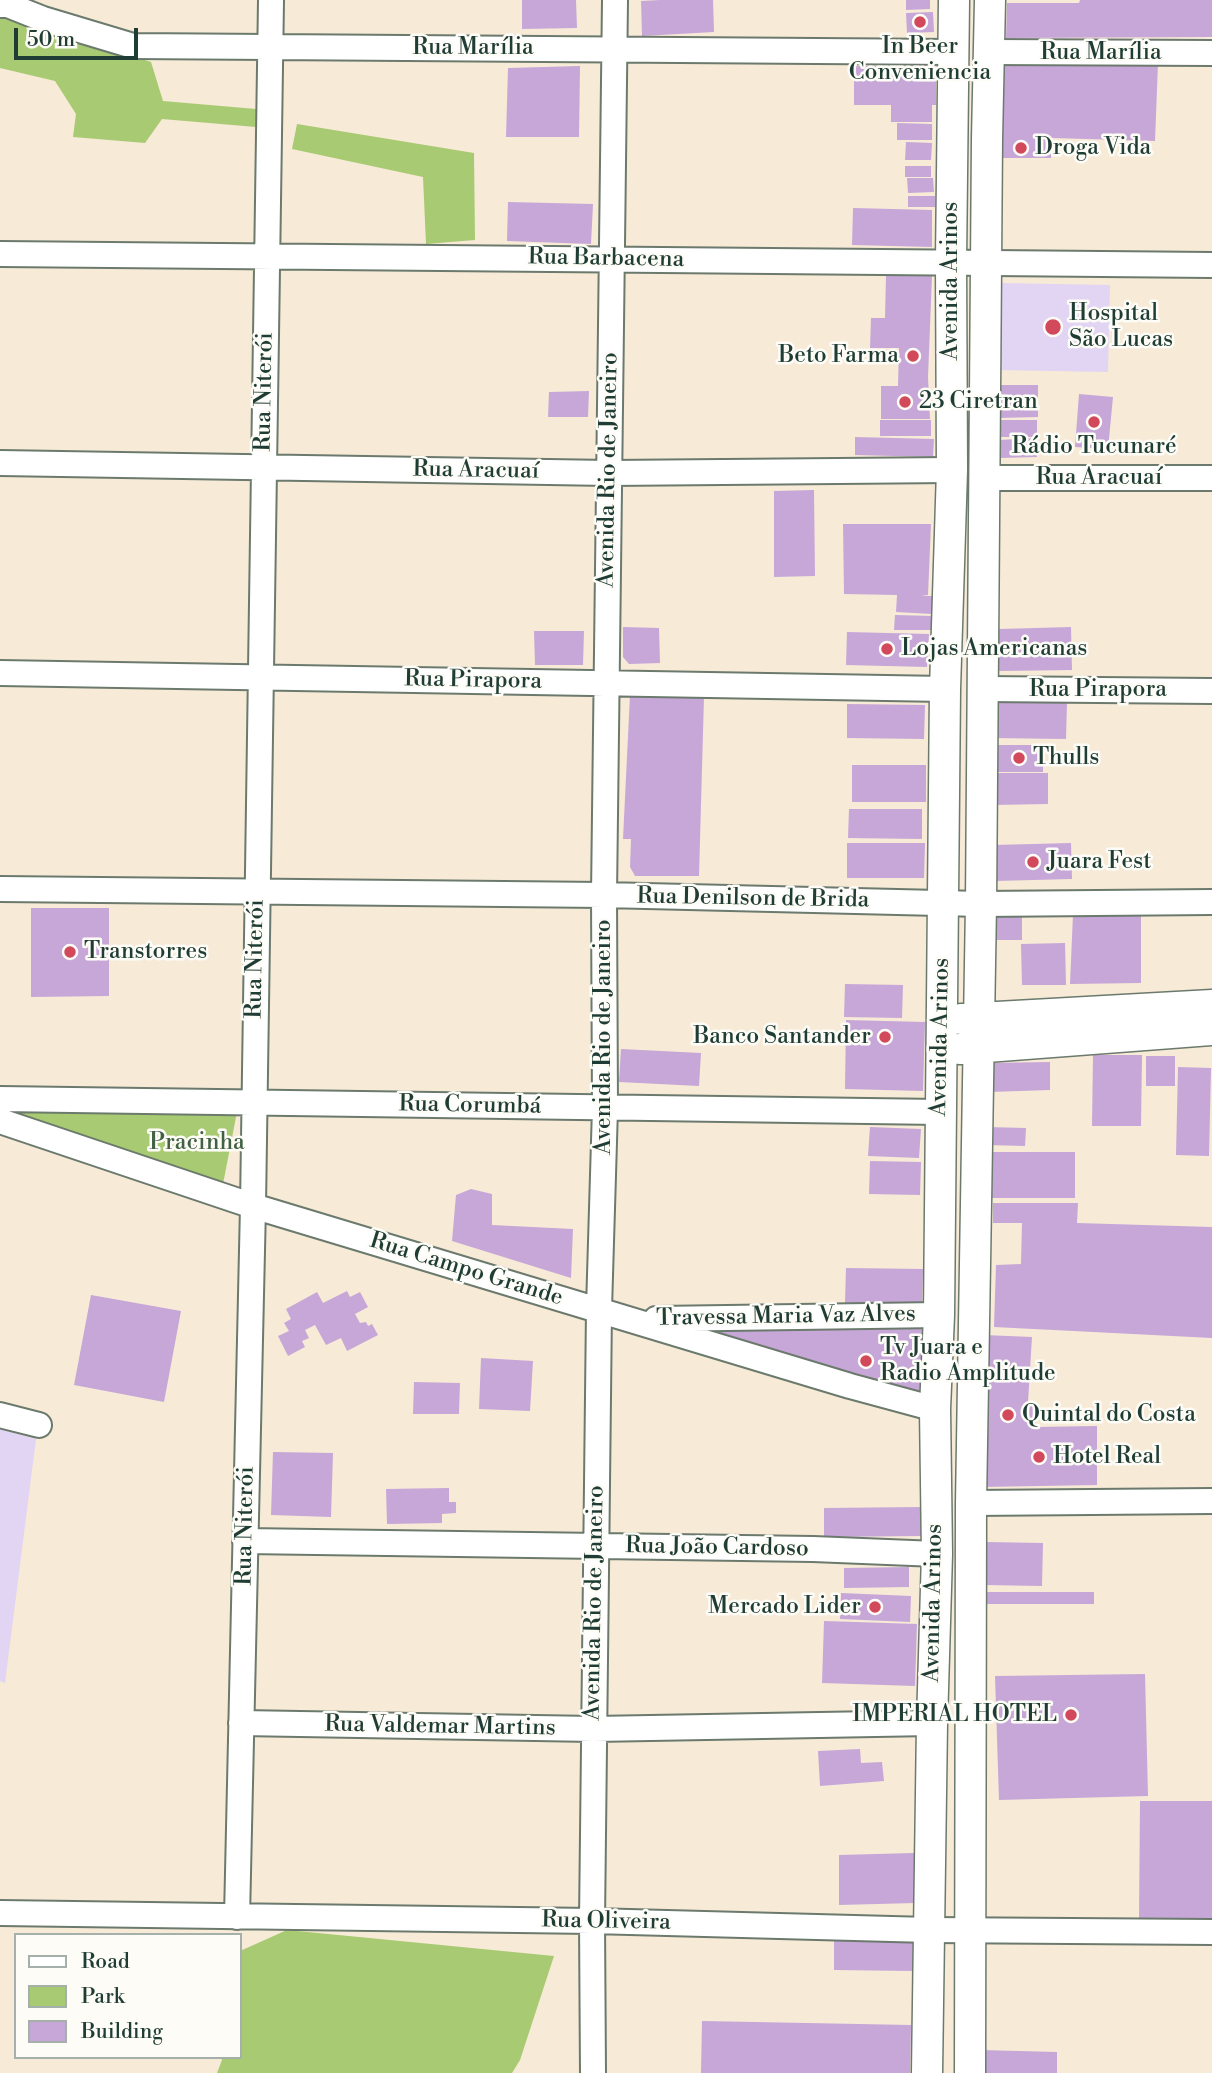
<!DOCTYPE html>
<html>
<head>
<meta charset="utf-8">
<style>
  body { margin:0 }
  #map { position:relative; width:1212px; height:2073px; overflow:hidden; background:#f7ead7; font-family:"Libre Bodoni",serif }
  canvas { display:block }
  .legend { position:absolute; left:14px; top:1933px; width:228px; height:126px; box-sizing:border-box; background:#fdfcf7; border:2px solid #a4b0a9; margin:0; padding:9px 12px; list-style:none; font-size:21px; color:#1f3d34 }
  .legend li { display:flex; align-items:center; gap:14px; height:35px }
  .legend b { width:35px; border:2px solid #a4b0a9 }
  .scale { position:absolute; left:14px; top:28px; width:124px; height:32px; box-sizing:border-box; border:4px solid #1f3d34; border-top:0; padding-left:9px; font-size:21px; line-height:24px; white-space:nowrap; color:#1f3d34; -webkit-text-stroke:5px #fdfcf7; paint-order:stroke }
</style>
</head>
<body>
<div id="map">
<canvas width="1212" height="2073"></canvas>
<ul class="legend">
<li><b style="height:9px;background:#fff"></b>Road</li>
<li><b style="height:19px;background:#a8ca72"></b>Park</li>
<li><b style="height:19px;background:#c6a7d8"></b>Building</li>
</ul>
<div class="scale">50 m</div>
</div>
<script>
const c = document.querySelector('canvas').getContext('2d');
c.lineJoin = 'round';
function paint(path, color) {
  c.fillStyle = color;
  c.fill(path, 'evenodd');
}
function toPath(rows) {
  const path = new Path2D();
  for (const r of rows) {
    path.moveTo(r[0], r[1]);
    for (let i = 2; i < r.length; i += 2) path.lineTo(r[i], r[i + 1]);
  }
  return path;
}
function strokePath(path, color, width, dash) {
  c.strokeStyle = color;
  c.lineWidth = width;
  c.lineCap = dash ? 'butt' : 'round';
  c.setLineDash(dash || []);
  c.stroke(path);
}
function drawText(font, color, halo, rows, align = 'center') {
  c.font = font + ' "Libre Bodoni",serif';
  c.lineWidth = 5;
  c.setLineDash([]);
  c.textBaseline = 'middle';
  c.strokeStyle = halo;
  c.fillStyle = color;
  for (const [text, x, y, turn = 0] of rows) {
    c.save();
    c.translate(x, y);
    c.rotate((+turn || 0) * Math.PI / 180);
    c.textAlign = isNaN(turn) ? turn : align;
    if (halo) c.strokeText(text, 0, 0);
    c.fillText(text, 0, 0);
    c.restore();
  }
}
const built = toPath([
  [998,283,1110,285,1108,372,996,370],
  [0,1429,36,1439,5,1683,0,1681]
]);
const green = toPath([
  [0,18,14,18,151,62,163,101,256,109,256,127,162,119,145,143,73,137,76,114,55,81,0,68],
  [297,124,474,153,475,240,426,244,423,177,292,149],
  [7,1109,237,1112,223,1184],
  [287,1930,554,1956,520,2060,512,2073,217,2073,222,2060,221,2057,240,2057,240,1951]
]);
const building = toPath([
  [522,0,576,0,577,28,522,29],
  [660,0,713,0,714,32,642,36,641,1],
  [906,0,930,0,930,9,906,10],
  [1080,0,1212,0,1212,37,1006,38,1007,3,1079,3],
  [933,12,934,32,907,33,906,13],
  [994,59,1158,63,1155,141,1052,138,1051,158,990,158],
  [580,66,579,137,506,137,508,68],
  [854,66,924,66,936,76,936,105,932,105,932,122,891,122,891,105,854,105],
  [897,123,932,124,932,140,897,140],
  [906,142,932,143,931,160,905,160],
  [905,166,931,166,931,177,905,177],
  [907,178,933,178,934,192,908,193],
  [908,196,935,196,935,207,908,207],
  [508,202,593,204,591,244,507,241],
  [853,208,932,210,932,247,852,245],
  [886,275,932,276,928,377,930,419,881,419,881,386,898,386,899,348,870,348,871,318,885,318],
  [999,385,1038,385,1038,417,999,418],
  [589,391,588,417,548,417,549,392],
  [1079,394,1113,397,1108,449,1075,447],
  [880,420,931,420,931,436,880,436],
  [1000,420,1037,420,1037,437,1000,437],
  [855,437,934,439,933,457,855,455],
  [1037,438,1037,457,1000,458,999,440],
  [814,490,815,576,774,577,774,491],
  [843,524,931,524,928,595,921,596,933,596,932,614,896,612,897,595,844,594],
  [895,615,933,616,933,630,894,630],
  [623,627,659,628,660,663,629,664,623,657],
  [1071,627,1072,670,999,671,999,629],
  [534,631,584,631,583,665,535,665],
  [847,632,929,634,927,667,846,665],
  [630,695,704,697,699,876,635,876,630,867,631,839,623,839],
  [993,701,1067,702,1066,739,992,738],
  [847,704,925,705,924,739,847,738],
  [996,745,1043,745,1043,772,996,772],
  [852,765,926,765,926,802,852,802],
  [993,773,1048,773,1048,804,993,805],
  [849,809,922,809,922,839,848,838],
  [847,843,925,843,924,878,847,878],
  [1071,843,1072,879,995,881,994,845],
  [31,908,109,908,109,996,31,997],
  [998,912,1022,912,1022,940,992,940,992,918],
  [1073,914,1141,914,1141,983,1070,984],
  [1065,943,1066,985,1022,985,1021,944],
  [845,984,903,985,902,1018,844,1017],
  [846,1020,925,1022,923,1091,845,1089],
  [621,1049,701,1053,699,1086,619,1082],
  [1093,1055,1142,1055,1141,1126,1092,1126],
  [1146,1056,1175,1056,1175,1086,1146,1086],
  [1050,1062,1050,1090,989,1092,987,1063],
  [1178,1067,1211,1068,1209,1156,1176,1155],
  [870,1127,921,1129,919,1158,868,1156],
  [987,1127,1026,1128,1025,1146,987,1145],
  [985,1152,1075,1152,1075,1198,985,1198],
  [870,1161,921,1162,920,1195,869,1194],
  [471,1189,492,1194,492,1225,573,1229,571,1278,452,1241,456,1195],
  [993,1203,1078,1203,1077,1223,1212,1227,1212,1338,994,1327,996,1265,1021,1264,1022,1223,993,1223],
  [846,1268,923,1269,922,1304,845,1303],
  [347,1291,350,1297,360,1292,368,1307,355,1314,360,1323,366,1322,368,1326,372,1324,378,1335,347,1351,341,1338,326,1345,315,1325,305,1330,309,1338,302,1341,305,1347,288,1356,278,1336,289,1331,284,1323,291,1319,286,1309,317,1292,323,1303],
  [91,1295,181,1311,164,1402,74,1385],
  [925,1317,920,1394,698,1328],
  [984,1335,1032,1337,1028,1402,1036,1402,1036,1427,1097,1426,1097,1485,981,1487],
  [481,1358,533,1361,530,1411,479,1409],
  [414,1382,460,1383,459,1414,413,1414],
  [273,1452,333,1453,331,1517,271,1515],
  [449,1488,449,1502,456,1502,456,1513,442,1514,442,1523,387,1524,386,1489],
  [921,1507,921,1536,824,1537,824,1508],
  [985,1542,1043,1543,1042,1586,984,1585],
  [909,1567,909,1587,844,1588,844,1568],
  [983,1592,1094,1592,1094,1604,982,1604],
  [841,1593,911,1596,910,1622,840,1619],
  [824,1621,917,1624,915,1686,822,1683],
  [1145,1674,1148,1796,999,1800,995,1676],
  [860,1749,861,1763,882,1762,884,1781,820,1786,818,1751],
  [1140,1801,1212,1801,1212,1920,1139,1919],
  [914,1853,915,1903,839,1905,839,1855],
  [834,1938,914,1939,913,1971,834,1970],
  [702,2021,911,2025,910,2073,701,2073],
  [980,2050,1057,2052,1057,2073,980,2073]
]);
const minor = toPath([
  [0,5,8,5,43,19,133,46,953,52],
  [989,52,1212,53],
  [0,254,1212,265],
  [0,463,609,473,952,470],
  [985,478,1212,478],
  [0,673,945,689],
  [983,689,1212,691],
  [0,889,604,895,981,904,1212,902],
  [0,1099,940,1112],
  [0,1121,253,1206,850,1386,935,1409],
  [656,1319,939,1315],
  [0,1415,39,1425],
  [971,1503,1212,1501],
  [245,1541,813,1549,937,1554],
  [241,1723,594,1729,932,1723],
  [0,1913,592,1921,929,1930,1212,1932],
  [237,1917,253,1206,271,0],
  [593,2073,592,1921,599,1309,605,1108,604,895,615,0]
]);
const major = toPath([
  [961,1019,1212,1005],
  [960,1049,1212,1030],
  [927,2073,932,1723,937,1554,935,1409,939,1315,945,689,952,470,951,262,954,0],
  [970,2073,971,1503,981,904,987,139,990,0]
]);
const markers = [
  [920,22,7,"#d1495b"],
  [1021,148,7,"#d1495b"],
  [1053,327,9,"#d1495b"],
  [913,356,7,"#d1495b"],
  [905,402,7,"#d1495b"],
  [1094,422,7,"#d1495b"],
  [887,649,7,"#d1495b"],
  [1019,758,7,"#d1495b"],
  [1033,862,7,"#d1495b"],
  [70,952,7,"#d1495b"],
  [885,1037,7,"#d1495b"],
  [866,1361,7,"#d1495b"],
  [1008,1415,7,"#d1495b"],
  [1039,1457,7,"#d1495b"],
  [875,1607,7,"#d1495b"],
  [1071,1715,7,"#d1495b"]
];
const poiNames = [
  ["In Beer",920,47,"center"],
  ["Conveniencia",920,73,"center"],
  ["Droga Vida",1035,148],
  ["Hospital",1069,314],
  ["São Lucas",1069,340],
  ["Beto Farma",899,356,"right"],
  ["23 Ciretran",919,402],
  ["Rádio Tucunaré",1094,447,"center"],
  ["Lojas Americanas",901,649],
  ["Thulls",1033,758],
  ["Juara Fest",1047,862],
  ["Transtorres",84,952],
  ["Banco Santander",871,1037,"right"],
  ["Tv Juara e",880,1348],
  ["Radio Amplitude",880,1374],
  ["Quintal do Costa",1022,1415],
  ["Hotel Real",1053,1457],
  ["Mercado Lider",861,1607,"right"],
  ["IMPERIAL HOTEL",1057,1715,"right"]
];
const streetNames = [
  ["Rua Marília",473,48],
  ["Rua Marília",1101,53],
  ["Rua Barbacena",606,259,1],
  ["Avenida Arinos",951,281,-90],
  ["Rua Niterói",265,392,-89],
  ["Avenida Rio de Janeiro",609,470,-89],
  ["Rua Aracuaí",476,471,1],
  ["Rua Aracuaí",1099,478],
  ["Rua Pirapora",473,681,1],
  ["Rua Pirapora",1098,690],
  ["Rua Denilson de Brida",753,899,1],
  ["Rua Niterói",256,959,-89],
  ["Avenida Rio de Janeiro",604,1037,-90],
  ["Avenida Arinos",941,1037,-89],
  ["Rua Corumbá",470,1106,1],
  ["Rua Campo Grande",466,1270,17],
  ["Travessa Maria Vaz Alves",786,1317,-1],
  ["Rua Niterói",246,1526,-89],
  ["Rua João Cardoso",717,1548,1],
  ["Avenida Rio de Janeiro",595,1603,-89],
  ["Avenida Arinos",934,1603,-89],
  ["Rua Valdemar Martins",440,1727,1],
  ["Rua Oliveira",606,1922,1]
];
const parkNames = [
  ["Pracinha",197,1143]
];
paint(built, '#e2d4f3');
paint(green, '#a8ca72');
paint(building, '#c6a7d8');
strokePath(minor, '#6b7a6d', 28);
strokePath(major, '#6b7a6d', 33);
strokePath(minor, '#fff', 24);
strokePath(major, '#fff', 30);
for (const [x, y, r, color] of markers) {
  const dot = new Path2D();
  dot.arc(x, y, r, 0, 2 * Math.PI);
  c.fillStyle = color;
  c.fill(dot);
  strokePath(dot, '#fdfcf7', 2.5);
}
drawText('23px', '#1f3d34', '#fdfcf7', poiNames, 'left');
drawText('23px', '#1f3d34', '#fdfcf7', streetNames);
drawText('23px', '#416044', '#fdfcf7', parkNames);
</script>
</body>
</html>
